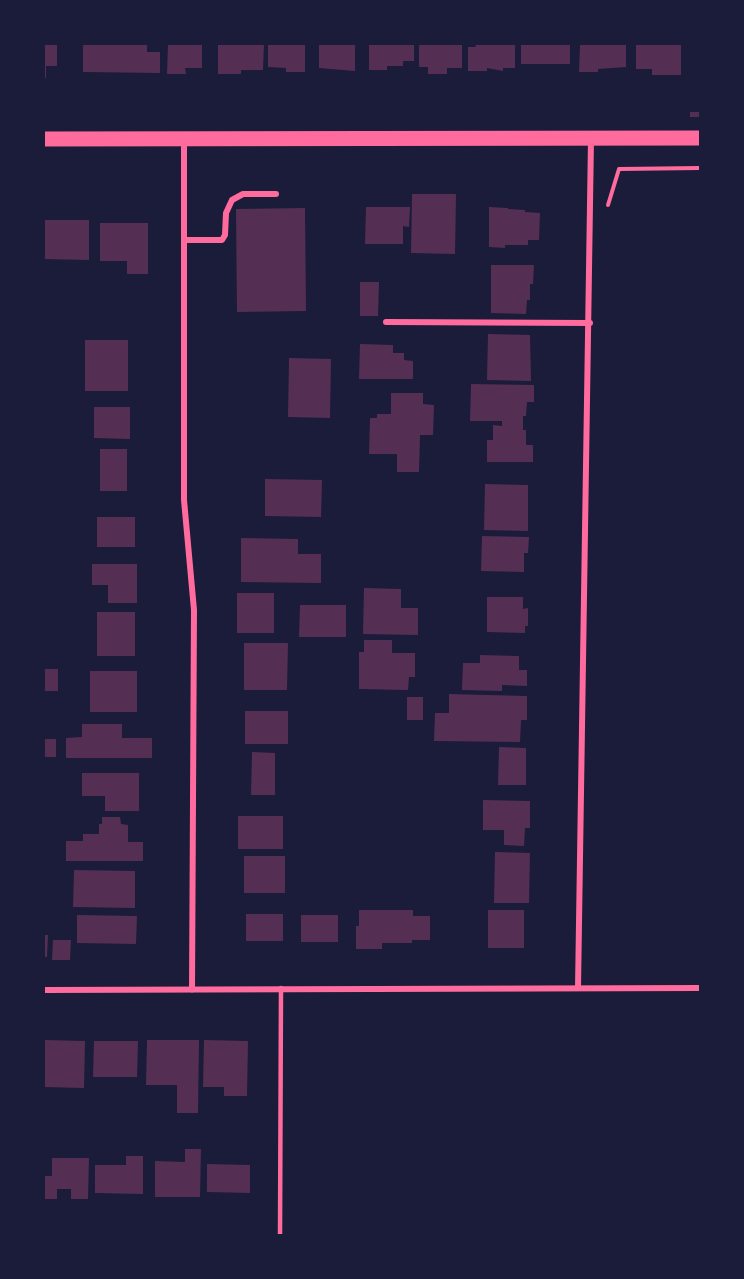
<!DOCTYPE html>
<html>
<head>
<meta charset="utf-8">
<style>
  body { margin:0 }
  #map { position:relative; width:744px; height:1279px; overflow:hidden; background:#1b1b3a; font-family:"Asap Condensed",sans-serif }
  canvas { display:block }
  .frame { position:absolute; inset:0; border:45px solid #1b1b3a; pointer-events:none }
</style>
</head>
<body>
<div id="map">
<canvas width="744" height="1279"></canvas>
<div class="frame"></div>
</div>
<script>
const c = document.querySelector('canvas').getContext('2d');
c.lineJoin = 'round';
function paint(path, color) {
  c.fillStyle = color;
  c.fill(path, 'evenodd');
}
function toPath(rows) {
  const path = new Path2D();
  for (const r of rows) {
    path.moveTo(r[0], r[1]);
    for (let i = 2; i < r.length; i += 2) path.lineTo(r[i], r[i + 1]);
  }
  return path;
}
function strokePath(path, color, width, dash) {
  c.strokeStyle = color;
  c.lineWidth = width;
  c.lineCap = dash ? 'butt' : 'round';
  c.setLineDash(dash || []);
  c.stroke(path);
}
const building = toPath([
  [44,44,57,44,57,66,46,66,46,78,44,78],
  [83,44,147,44,147,52,160,52,160,73,83,72],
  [168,44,202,44,202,68,185,68,186,74,167,74],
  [218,44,264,44,263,70,241,70,241,74,218,74],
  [268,44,305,44,305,72,286,72,286,68,268,67],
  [319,44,355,44,355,71,319,68],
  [369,44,414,44,414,61,403,61,403,66,387,66,387,70,369,70],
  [419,44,462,44,462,68,447,68,447,74,428,74,428,67,419,67],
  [475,44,515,44,515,68,503,68,503,71,487,68,487,71,468,71,468,47,476,47],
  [521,44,570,44,570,64,521,64],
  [580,44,626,44,626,67,598,69,598,72,579,72],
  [636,44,681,44,681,75,652,75,652,69,636,69],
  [690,112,700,112,700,117,690,117],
  [412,194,456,194,455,254,411,253],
  [366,207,410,207,409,227,403,226,403,244,365,244],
  [489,207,508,208,508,209,525,210,525,212,540,213,539,240,528,240,528,245,505,245,505,248,489,247],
  [305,208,306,311,237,312,236,209],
  [44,220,89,220,89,260,44,259],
  [100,223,148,223,148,274,127,274,127,261,100,261],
  [491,265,534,265,533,284,530,284,530,300,527,300,526,314,491,313],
  [360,282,379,282,378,316,360,316],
  [488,334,530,335,531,381,487,380],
  [85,340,128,340,128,391,85,391],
  [360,344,393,345,393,353,404,353,404,360,413,361,413,379,359,379],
  [289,358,331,359,330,418,288,417],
  [471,384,534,385,534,402,527,402,526,416,523,416,523,430,526,430,526,445,533,445,533,462,487,462,487,440,493,440,493,425,502,426,502,421,470,421],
  [391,393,423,393,423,404,434,405,433,435,420,435,419,472,397,472,397,454,369,454,370,418,377,418,377,414,391,414],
  [94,407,130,407,130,439,94,438],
  [100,449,127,449,127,491,100,491],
  [265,479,322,480,321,517,265,516],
  [485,484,528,485,528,531,484,530],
  [97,517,135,517,135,547,97,547],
  [482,536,529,537,528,553,524,553,524,572,481,571],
  [241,538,298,539,298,554,321,554,321,583,241,582],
  [92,564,137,564,137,603,108,603,108,585,92,585],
  [364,588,401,589,401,608,418,608,418,635,363,634],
  [237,593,274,593,274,633,237,633],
  [487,597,523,597,523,609,528,608,528,626,525,626,525,633,487,632],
  [300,605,346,605,346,637,299,637],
  [97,612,135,612,135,656,97,656],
  [364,640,392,640,392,653,415,653,415,677,409,677,408,690,359,689,359,652,364,652],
  [244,643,288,643,287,690,244,690],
  [480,655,519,656,519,670,527,670,527,686,502,685,502,691,462,690,463,663,480,663],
  [44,669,58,669,58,691,44,691],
  [90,671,137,671,137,712,90,712],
  [449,694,527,696,527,720,521,720,520,742,434,741,435,713,449,713],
  [407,697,423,697,423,720,407,720],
  [245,711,288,711,288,744,245,744],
  [82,724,122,724,122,738,152,738,152,758,66,758,66,738,82,737],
  [44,739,56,739,56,757,44,757],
  [499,747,526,748,526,785,498,785],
  [252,752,275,753,275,795,251,795],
  [82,773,139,773,139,811,105,811,105,796,82,796],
  [483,800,530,801,530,828,525,828,524,846,504,845,504,830,483,830],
  [238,816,283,816,283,849,238,849],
  [102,817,120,817,121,824,128,825,128,842,143,842,143,861,66,861,66,841,83,841,83,834,99,834,99,824,102,824],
  [495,852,530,853,529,903,494,903],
  [244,856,285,856,285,893,244,893],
  [74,870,135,871,135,908,73,907],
  [359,910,413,910,413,916,430,916,430,940,412,940,412,943,382,943,382,949,356,949,356,926,359,926],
  [488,910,524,910,524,948,488,948],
  [246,914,283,914,283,941,246,941],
  [77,915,137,916,136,944,77,943],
  [301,915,338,915,338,942,301,942],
  [44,935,48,935,47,957,44,957],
  [53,940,71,940,70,960,52,960],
  [44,1040,85,1041,84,1088,44,1087],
  [147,1040,199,1040,198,1113,177,1113,177,1085,146,1085],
  [204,1040,248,1041,247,1096,224,1096,224,1087,203,1087],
  [94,1041,138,1041,137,1077,93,1077],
  [185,1149,201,1149,200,1197,155,1197,155,1161,185,1162],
  [126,1156,143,1156,143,1194,95,1193,95,1165,126,1165],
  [52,1158,89,1158,88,1199,71,1199,71,1189,57,1189,57,1199,44,1199,44,1176,52,1176],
  [207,1164,250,1165,250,1193,207,1192]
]);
const path = toPath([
  [608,205,619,169,700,168]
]);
const service = toPath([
  [280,1236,281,988]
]);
const minor = toPath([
  [184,139,184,500,194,610,192,990],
  [184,240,222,240,225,235,226,213,232,200,243,194,276,194],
  [386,322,590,323],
  [578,988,591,139],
  [44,990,700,988]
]);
const primary = toPath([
  [44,139,700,138]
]);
paint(building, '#542f53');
strokePath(path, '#ff6b9d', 4);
strokePath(service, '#ff6b9d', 4.5);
strokePath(minor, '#ff6b9d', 6);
strokePath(primary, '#ff6b9d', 15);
</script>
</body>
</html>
